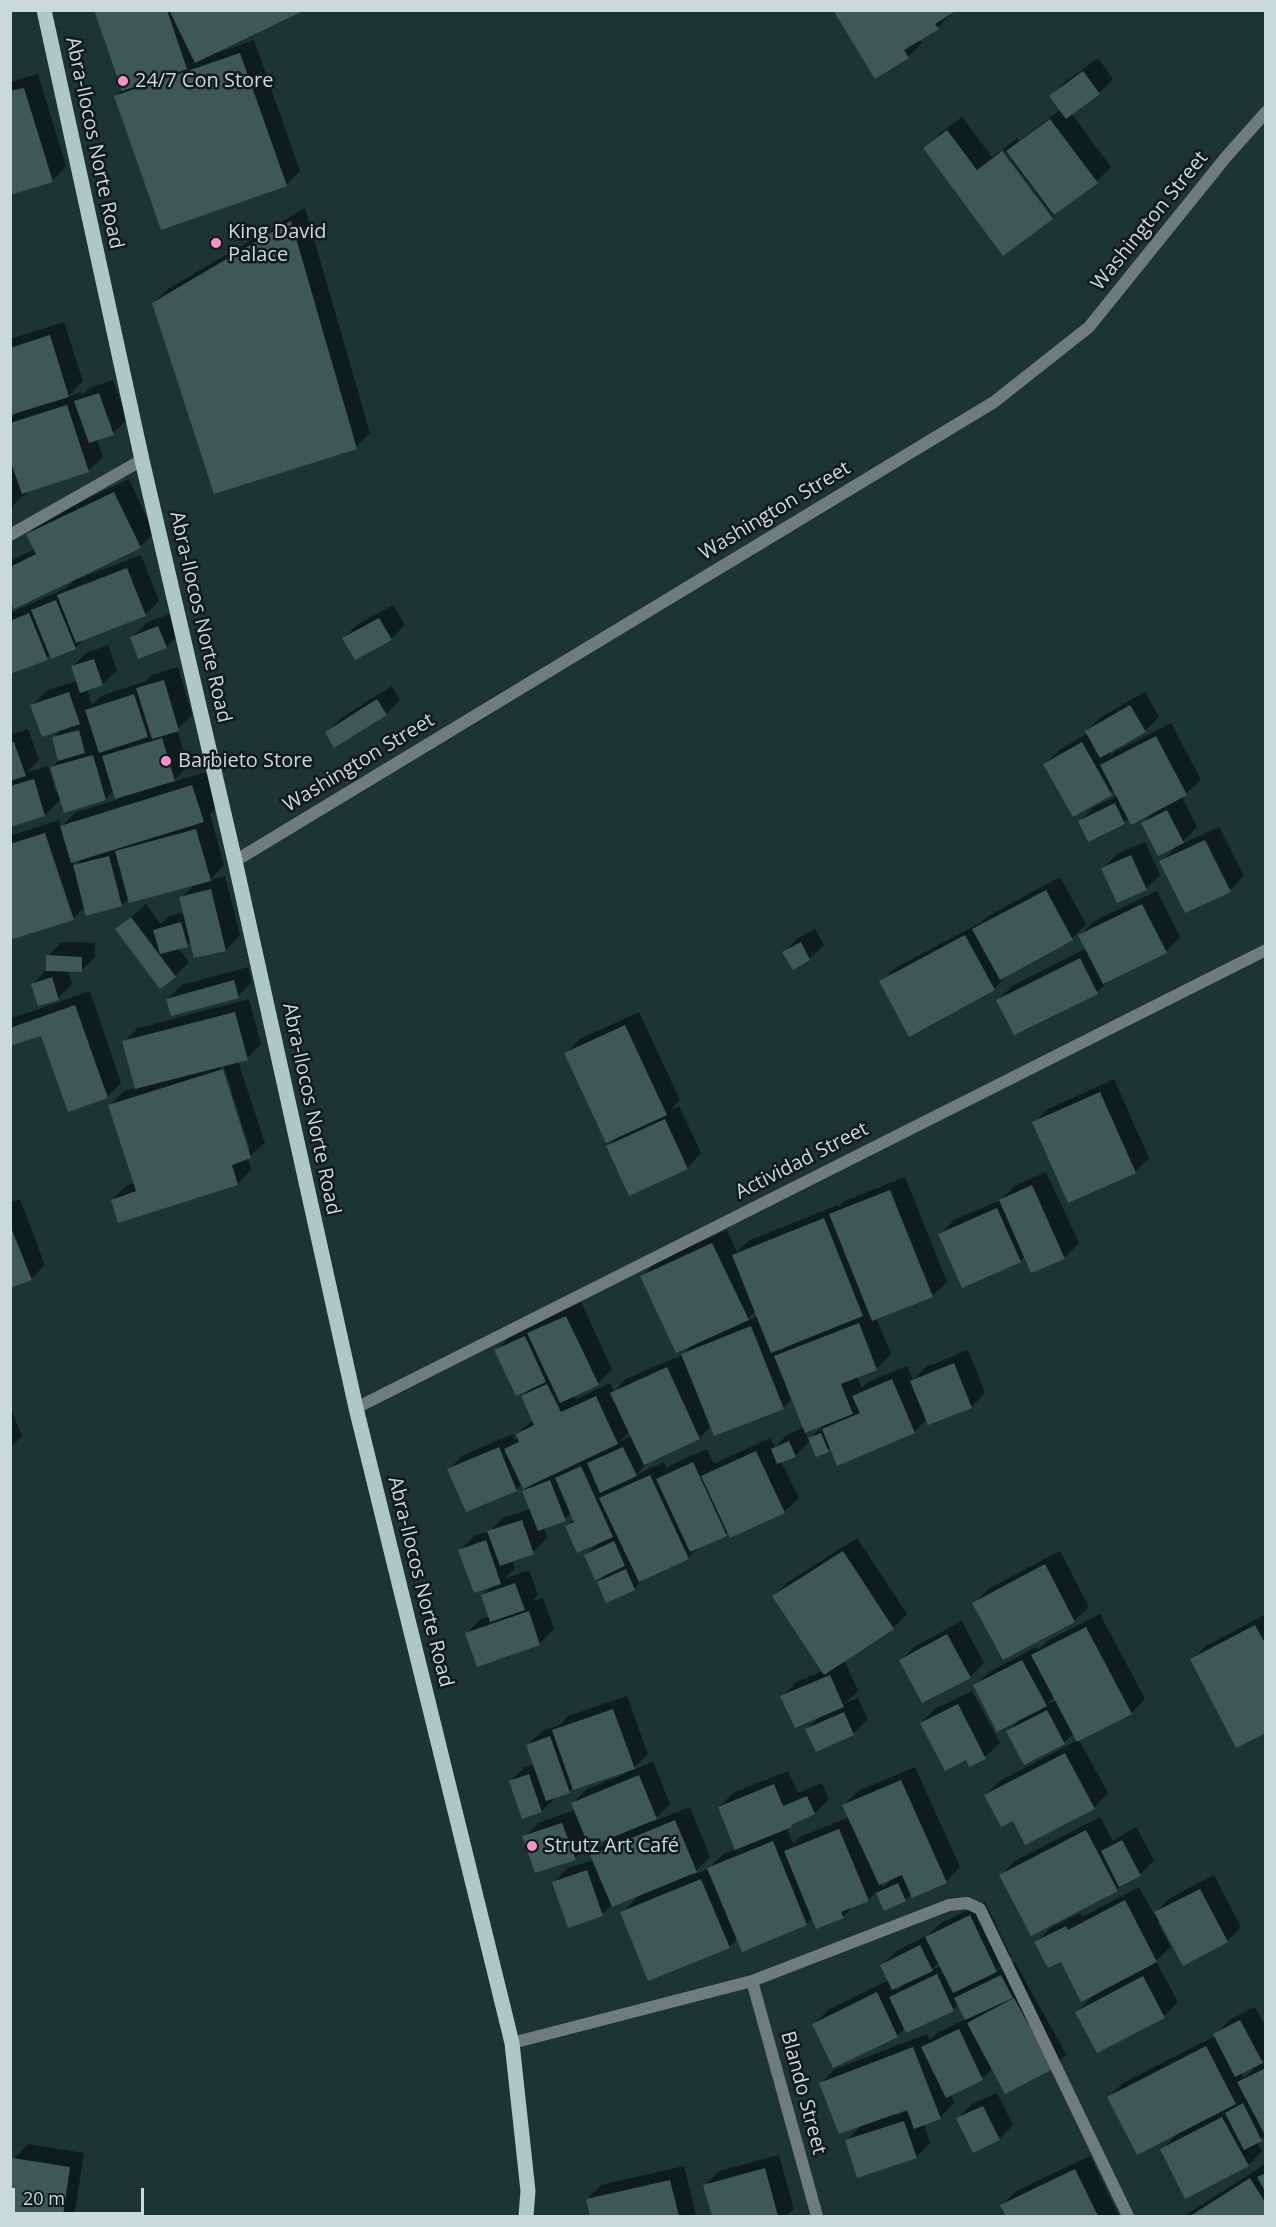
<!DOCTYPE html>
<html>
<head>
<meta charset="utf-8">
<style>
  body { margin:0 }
  #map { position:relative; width:1276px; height:2227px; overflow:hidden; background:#1c3533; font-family:"Open Sans",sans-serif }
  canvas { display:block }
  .frame { position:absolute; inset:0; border:12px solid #cbd9d8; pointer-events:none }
  .scale { position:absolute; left:12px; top:2188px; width:132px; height:27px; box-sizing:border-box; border:3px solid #cbd9d8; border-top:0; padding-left:8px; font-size:18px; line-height:21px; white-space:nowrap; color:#cbd9d8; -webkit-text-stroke:4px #0f1a19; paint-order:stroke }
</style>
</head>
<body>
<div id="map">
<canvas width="1276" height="2227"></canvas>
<div class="frame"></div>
<div class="scale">20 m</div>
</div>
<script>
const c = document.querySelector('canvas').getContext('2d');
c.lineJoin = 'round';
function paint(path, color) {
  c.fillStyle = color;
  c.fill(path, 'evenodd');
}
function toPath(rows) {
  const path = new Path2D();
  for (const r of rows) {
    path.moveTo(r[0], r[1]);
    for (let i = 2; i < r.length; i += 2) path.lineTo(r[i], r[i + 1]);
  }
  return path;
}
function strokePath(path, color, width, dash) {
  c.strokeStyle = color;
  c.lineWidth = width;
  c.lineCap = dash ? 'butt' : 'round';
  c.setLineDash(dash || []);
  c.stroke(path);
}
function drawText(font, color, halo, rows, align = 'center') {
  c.font = font + ' "Open Sans",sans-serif';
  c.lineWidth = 5;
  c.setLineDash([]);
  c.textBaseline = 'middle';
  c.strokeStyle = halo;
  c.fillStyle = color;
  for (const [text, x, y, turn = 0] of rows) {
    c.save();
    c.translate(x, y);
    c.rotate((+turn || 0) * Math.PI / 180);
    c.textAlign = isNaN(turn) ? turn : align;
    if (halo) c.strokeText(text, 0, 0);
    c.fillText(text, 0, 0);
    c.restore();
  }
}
const shadow = toPath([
  [95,10,301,10,219,50,220,52,254,40,300,171,286,185,115,97,123,89],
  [835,10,954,10,938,28,919,39,922,43,908,57],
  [1098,58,1113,79,1099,93,1071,113,1111,167,1097,181,1053,216,1003,149,1017,138,1019,141,1061,109,1051,96,1065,82],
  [38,74,66,166,52,181,10,193,10,82],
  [962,117,992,157,1000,151,1050,218,925,148,939,134],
  [305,208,370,433,356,447,153,303,168,289],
  [64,322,83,381,67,397,81,392,82,395,90,388,113,380,127,419,113,433,97,439,103,457,88,471,29,491,10,508,10,418,17,412,10,414,10,339],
  [129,479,154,533,140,547,77,577,78,579,141,555,159,601,145,615,85,638,76,647,52,657,51,654,47,658,10,673,10,613,66,588,77,578,10,598,10,561,35,549,28,534,42,520],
  [393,605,405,625,391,639,344,638,358,624],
  [172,613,180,633,166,647,132,637,146,623],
  [108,645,117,670,103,684,87,689,92,705,101,696,146,681,152,675,178,667,192,715,177,730,188,766,172,782,206,772,217,807,210,814,224,865,210,880,225,876,240,935,226,950,191,941,187,945,178,948,189,962,175,976,117,929,146,904,161,924,169,916,184,912,181,898,195,884,129,897,122,905,85,906,73,919,10,931,10,836,59,820,61,827,76,812,117,800,114,791,105,799,61,799,45,815,10,825,10,735,28,729,39,760,27,772,48,766,56,792,59,791,52,767,60,759,53,738,63,728,32,705,46,691,77,681,72,667,86,653],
  [83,858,74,866,72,861],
  [392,686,400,700,386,714,327,732,341,718],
  [1145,692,1159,717,1145,731,1109,751,1111,755,1116,751,1171,723,1201,780,1182,797,1197,827,1179,845,1219,827,1244,876,1230,890,1186,911,1161,862,1178,845,1143,823,1154,812,1129,818,1124,822,1080,821,1094,807,1117,796,1115,790,1073,814,1045,764,1059,750,1088,733,1087,731,1101,717],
  [1145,842,1160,875,1146,889,1103,868,1117,854],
  [1060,877,1086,924,1072,939,1008,975,994,989,881,982,895,968,980,923,988,916],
  [1157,891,1180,937,1166,951,1112,978,1097,992,998,1000,1012,986,1087,948,1080,935,1094,921],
  [815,929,824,945,809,959,784,952,798,938],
  [62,942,95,943,95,957,81,971,68,971,72,984,58,998,33,984,47,969,48,956],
  [248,967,252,982,238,996,167,999,182,985],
  [90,991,121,1083,107,1097,42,1034,10,1045,10,1019],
  [249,999,261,1044,247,1058,238,1061,265,1143,248,1158,251,1170,237,1184,112,1200,126,1186,135,1183,110,1106,124,1091,136,1088,124,1042,138,1028],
  [222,1061,250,1150,247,1150,219,1062],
  [639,1012,680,1100,670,1110,679,1106,701,1153,687,1168,608,1147,618,1136,566,1053,580,1039],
  [1114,1079,1149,1158,1135,1172,1034,1123,1048,1109],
  [1046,1172,1079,1243,1065,1257,1032,1271,1025,1256,1020,1261,940,1234,954,1220,1001,1200,1014,1186],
  [905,1177,947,1282,932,1296,876,1318,891,1354,877,1368,857,1376,862,1388,868,1382,907,1366,913,1380,926,1367,968,1350,985,1393,971,1407,927,1419,914,1432,831,1447,828,1450,810,1441,795,1456,781,1461,799,1498,784,1512,729,1532,699,1547,688,1558,645,1578,635,1588,607,1601,599,1582,609,1572,586,1555,599,1542,566,1527,574,1519,571,1513,565,1519,544,1527,547,1538,533,1552,512,1560,515,1568,504,1579,529,1570,538,1595,532,1601,543,1598,554,1629,540,1643,478,1665,467,1633,481,1619,490,1616,482,1596,493,1585,460,1550,474,1536,490,1531,503,1518,530,1509,523,1492,532,1484,522,1484,516,1490,467,1510,449,1469,463,1455,513,1434,515,1440,518,1437,517,1434,533,1420,522,1397,532,1387,496,1351,510,1336,581,1302,612,1369,598,1383,573,1395,576,1399,610,1383,614,1392,626,1379,682,1355,692,1345,642,1276,656,1262,727,1230,737,1252,748,1241,838,1205,839,1207,845,1201],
  [756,1310,758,1316,746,1321],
  [788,1344,781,1352,779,1348],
  [793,1398,804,1427,787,1435,775,1447,770,1438,714,1464,707,1449,671,1465,667,1469,664,1462,636,1475,650,1460,700,1438,711,1426,714,1434,784,1407],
  [825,1424,808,1440,805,1431],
  [630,1431,632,1436,618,1442],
  [20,1199,45,1265,31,1279,10,1286,10,1202],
  [10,1407,22,1436,10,1448],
  [857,1538,907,1614,893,1628,844,1660,858,1691,844,1704,858,1698,868,1719,853,1734,816,1750,807,1729,821,1715,782,1697,796,1682,823,1671,774,1596,788,1582],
  [1060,1551,1089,1607,1074,1621,974,1603,988,1589],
  [1100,1614,1145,1699,1131,1713,1079,1740,1108,1793,1094,1808,1013,1819,985,1795,1000,1781,1078,1740,1074,1733,1064,1743,1008,1732,1019,1720,975,1686,989,1672,1036,1647,1038,1650,1047,1641],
  [1055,1696,1056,1700,1048,1704,1048,1703],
  [1266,1614,1266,1731,1191,1660,1206,1646],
  [962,1621,984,1663,970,1677,901,1660,915,1646],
  [972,1691,1000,1743,985,1757,970,1765,966,1758,921,1723,935,1709],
  [627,1696,648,1754,630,1771,653,1762,670,1804,652,1822,690,1807,710,1857,691,1876,708,1869,723,1854,736,1849,719,1807,733,1793,788,1771,798,1793,822,1783,829,1799,815,1813,796,1821,787,1827,793,1844,800,1837,849,1817,844,1805,858,1791,915,1767,960,1867,946,1882,912,1893,905,1900,884,1909,877,1891,868,1900,854,1905,843,1917,813,1917,806,1924,738,1938,729,1947,622,1913,640,1894,613,1904,602,1914,569,1926,554,1882,568,1868,594,1860,592,1855,610,1837,590,1844,575,1858,524,1837,538,1823,575,1810,573,1803,587,1789,625,1774,624,1771,574,1787,569,1791,556,1797,542,1811,510,1782,525,1767,534,1764,527,1745,542,1731,560,1725,568,1716],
  [893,1877,883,1888,881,1883],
  [1100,1817,1113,1841,1136,1827,1154,1860,1140,1875,1124,1883,1117,1890,1001,1875,1015,1861],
  [1214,1875,1241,1927,1227,1941,1161,1922,1158,1923,1171,1947,1156,1961,1178,2002,1164,2016,1077,2012,1096,1993,1061,1960,1036,1943,1050,1928,1080,1913,1082,1917,1139,1887,1154,1914,1170,1898],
  [985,1902,1011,1956,996,1971,1015,1962,1066,2054,1052,2068,993,2068,982,2079,951,2094,954,2103,940,2117,924,2124,930,2143,916,2157,846,2141,863,2124,821,2083,835,2069,927,2034,930,2040,937,2033,966,2019,959,2004,953,2009,905,2028,897,2036,814,2024,828,2010,889,1980,882,1965,896,1951,928,1935,941,1923],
  [939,1962,941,1966,932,1970,932,1969],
  [904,1983,897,1991,895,1987],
  [908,2108,909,2111,896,2115,895,2112],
  [1255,2007,1266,2027,1266,2058,1258,2065,1266,2062,1266,2135,1257,2142,1262,2151,1248,2165,1162,2149,1178,2133,1109,2097,1123,2083,1215,2036,1229,2020],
  [1257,2065,1244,2078,1241,2072],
  [997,2093,1013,2125,999,2139,958,2118,972,2104],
  [28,2144,84,2153,75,2211,69,2216,10,2216,10,2179,14,2159],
  [779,2155,794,2209,786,2216,713,2216,705,2185,719,2171],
  [1090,2156,1119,2216,1007,2216,1002,2205,1016,2191],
  [1264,2165,1266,2216,1185,2216,1187,2214],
  [684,2166,696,2215,694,2216,591,2216,587,2199,601,2185]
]);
const building = toPath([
  [94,10,167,10,187,69,122,91],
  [169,10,305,10,195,63],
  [833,10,953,10,954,12,935,24,939,29,904,50,909,58,875,79],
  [240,53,287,186,161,230,114,96],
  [1083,71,1100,94,1066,119,1049,96],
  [24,88,53,182,10,195,10,91],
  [1050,119,1098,183,1054,215,1006,151],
  [947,130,977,170,1002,151,1053,219,1003,256,923,148],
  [291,221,357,449,214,494,152,303],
  [50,335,69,397,10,415,10,348],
  [99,393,114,435,89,443,74,401],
  [67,405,89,472,22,494,10,460,10,423],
  [114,492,141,548,14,609,10,601,10,567,36,554,26,534],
  [127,568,146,616,76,643,57,595],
  [56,600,76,649,51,659,31,610],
  [29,613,48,660,10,674,10,621],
  [379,618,392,640,355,660,342,638],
  [158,626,167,648,138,659,130,637],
  [94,659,103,685,80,693,71,666],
  [164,680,179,731,152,739,136,688],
  [69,692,80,724,42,737,30,705],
  [134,694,148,737,99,753,85,710],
  [377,699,387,715,334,748,325,732],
  [1130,705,1146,732,1100,758,1085,731],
  [79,730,85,753,58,761,52,737],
  [1156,736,1187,795,1131,825,1100,765],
  [162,738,175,781,115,799,102,756],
  [14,742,26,776,10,781,10,743],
  [1082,742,1112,795,1073,817,1043,764],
  [93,755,106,800,64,813,50,767],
  [34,779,45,816,10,827,10,786],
  [192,785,204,822,71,863,60,826],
  [1115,803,1125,824,1088,842,1078,821],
  [1167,810,1184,843,1158,856,1141,823],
  [196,829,211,881,129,903,115,851],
  [45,833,74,920,13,939,10,931,10,844],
  [1205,840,1231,892,1185,913,1159,861],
  [1131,855,1147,890,1117,903,1101,868],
  [109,856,122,906,86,916,73,865],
  [211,889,226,951,194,958,179,897],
  [1046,890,1073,940,1000,980,972,929],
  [1142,904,1167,953,1103,984,1078,935],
  [131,917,176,977,160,989,115,929],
  [181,922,188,947,160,954,153,930],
  [965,935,995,990,909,1037,879,981],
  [801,942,810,960,793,970,782,952],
  [46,955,82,957,82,972,46,971],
  [1080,958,1098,994,1014,1035,996,1000],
  [52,977,59,1000,38,1006,31,984],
  [234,980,239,998,171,1016,166,999],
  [75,1005,108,1098,68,1112,41,1036,10,1046,10,1028],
  [235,1012,248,1060,135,1089,122,1041],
  [625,1025,667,1115,606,1143,564,1053],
  [223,1069,251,1158,232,1165,238,1185,118,1223,111,1200,136,1191,108,1105],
  [1100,1092,1136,1173,1068,1203,1032,1122],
  [665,1119,688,1169,629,1196,606,1146],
  [1032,1185,1065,1259,1031,1273,999,1200],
  [890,1190,933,1297,872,1321,829,1214],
  [997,1208,1021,1262,962,1288,938,1234],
  [824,1218,863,1316,771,1353,732,1255],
  [10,1225,32,1280,10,1288],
  [712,1243,749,1320,676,1353,640,1276],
  [566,1316,599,1385,560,1403,527,1333],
  [859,1323,877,1370,841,1384,853,1414,805,1433,774,1356],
  [751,1326,784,1409,714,1436,681,1354],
  [525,1336,546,1382,516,1396,494,1350],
  [954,1363,972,1408,928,1425,910,1381],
  [667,1367,700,1439,644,1465,610,1393],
  [892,1379,915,1433,837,1466,822,1429,860,1413,852,1396],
  [547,1384,561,1412,596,1396,618,1444,523,1489,504,1449,519,1442,516,1434,534,1425,521,1396],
  [821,1433,829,1452,816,1457,808,1438],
  [789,1441,796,1457,777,1464,771,1449],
  [499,1447,517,1491,466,1512,447,1469],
  [623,1447,637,1476,600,1493,587,1463],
  [756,1451,785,1513,730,1538,701,1476],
  [693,1462,727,1536,690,1552,656,1479],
  [581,1466,613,1537,577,1553,565,1526,574,1522,555,1478],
  [650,1475,689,1559,639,1582,599,1498],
  [550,1480,566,1521,538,1531,522,1491],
  [522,1520,534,1554,500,1566,487,1531],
  [486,1540,501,1584,474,1593,458,1550],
  [614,1541,625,1566,595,1580,584,1555],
  [843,1551,894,1629,824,1675,772,1596],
  [1045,1564,1075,1622,1003,1660,972,1603],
  [626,1569,635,1590,606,1603,597,1582],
  [515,1583,525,1610,490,1622,481,1595],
  [529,1611,540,1645,477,1667,465,1633],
  [1255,1625,1266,1645,1266,1733,1236,1748,1190,1659],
  [1086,1627,1132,1714,1077,1742,1031,1655],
  [947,1634,971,1678,922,1703,899,1660],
  [1022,1660,1047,1706,997,1732,973,1685],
  [830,1675,844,1707,795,1728,780,1696],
  [958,1704,986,1759,969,1767,966,1760,945,1771,920,1723],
  [613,1709,635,1769,573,1790,552,1730],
  [1047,1710,1065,1744,1024,1765,1006,1731],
  [844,1712,854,1735,816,1752,805,1729],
  [550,1736,570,1793,546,1801,526,1745],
  [1065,1753,1095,1809,1025,1845,1013,1821,1001,1827,984,1795],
  [529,1774,542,1812,522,1819,509,1781],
  [639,1775,657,1819,589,1847,571,1803],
  [901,1780,947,1883,912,1898,902,1875,879,1885,842,1805],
  [774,1784,783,1806,807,1796,815,1814,791,1825,792,1827,735,1850,718,1807],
  [675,1820,697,1872,612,1907,590,1855],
  [562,1823,576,1860,535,1873,522,1836],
  [839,1829,869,1901,841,1912,844,1918,816,1929,784,1851],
  [1086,1830,1118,1891,1031,1936,999,1875],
  [1122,1840,1141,1876,1119,1887,1101,1851],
  [773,1841,807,1925,742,1952,707,1868],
  [587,1870,603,1916,568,1928,552,1882],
  [701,1879,730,1948,648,1981,620,1912],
  [898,1883,906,1901,884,1911,876,1893],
  [1200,1889,1228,1942,1183,1966,1154,1912],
  [1125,1900,1157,1962,1081,2002,1061,1962,1048,1968,1034,1942,1066,1926,1068,1930],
  [970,1915,997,1972,953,1993,925,1937],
  [920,1945,933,1971,892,1990,880,1965],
  [937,1974,954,2011,906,2033,889,1997],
  [1001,1975,1013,1998,965,2020,954,1998],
  [1143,1976,1165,2018,1097,2053,1075,2012],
  [877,1992,898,2037,833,2068,812,2024],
  [1014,1998,1053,2069,1005,2094,967,2023],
  [1240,2020,1263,2063,1235,2077,1213,2034],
  [959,2029,983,2080,946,2098,921,2047],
  [1206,2046,1236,2104,1137,2155,1107,2097],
  [913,2047,941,2119,914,2129,907,2110,839,2134,819,2083],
  [1266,2068,1266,2137,1237,2082],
  [1243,2103,1262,2141,1244,2150,1225,2113],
  [983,2106,1000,2140,973,2153,956,2118],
  [1222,2117,1249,2166,1185,2199,1160,2149],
  [904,2121,917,2158,857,2178,845,2140],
  [12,2158,70,2167,63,2216,10,2216],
  [765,2168,778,2216,712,2216,703,2185],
  [1075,2169,1098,2216,1006,2216,1000,2205],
  [1266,2173,1266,2193,1257,2177],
  [1250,2178,1266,2204,1266,2216,1190,2216],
  [670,2180,679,2216,590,2216,586,2199]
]);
const minor = toPath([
  [10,535,142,460],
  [235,861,994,402,1089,327,1226,157,1266,112],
  [752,1981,817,2216],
  [512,2043,752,1981,949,1905,967,1903,980,1909,1128,2216]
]);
const tertiary = toPath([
  [356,1408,1266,950]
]);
const primary = toPath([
  [44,10,142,460,235,861,356,1408,512,2043,528,2191,526,2216]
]);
const markers = [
  [123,81,6,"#f890cb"],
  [216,243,6,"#f890cb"],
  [166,761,6,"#f890cb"],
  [532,1846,6,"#f890cb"]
];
const poiNames = [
  ["24/7 Con Store",135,81],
  ["King David",228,232],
  ["Palace",228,255],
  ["Barbieto Store",178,761],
  ["Strutz Art Café",544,1846]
];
const streetNames = [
  ["Abra-Ilocos Norte Road",94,143,78],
  ["Washington Street",1150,221,-51],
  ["Washington Street",775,511,-31],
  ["Abra-Ilocos Norte Road",200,617,77],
  ["Washington Street",359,763,-31],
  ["Abra-Ilocos Norte Road",311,1109,78],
  ["Actividad Street",802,1161,-27],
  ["Abra-Ilocos Norte Road",420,1582,76],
  ["Blando Street",803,2093,75]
];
paint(shadow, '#0007');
paint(building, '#3e5856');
strokePath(minor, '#707c7b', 12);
strokePath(tertiary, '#707c7b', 12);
strokePath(primary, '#afc8c6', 15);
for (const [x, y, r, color] of markers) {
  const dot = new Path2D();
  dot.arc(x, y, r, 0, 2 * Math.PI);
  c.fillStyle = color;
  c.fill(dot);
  strokePath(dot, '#0f1a19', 2);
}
drawText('20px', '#cbd9d8', '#0f1a19', poiNames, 'left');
drawText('20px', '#cbd9d8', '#0f1a19', streetNames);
</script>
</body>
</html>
